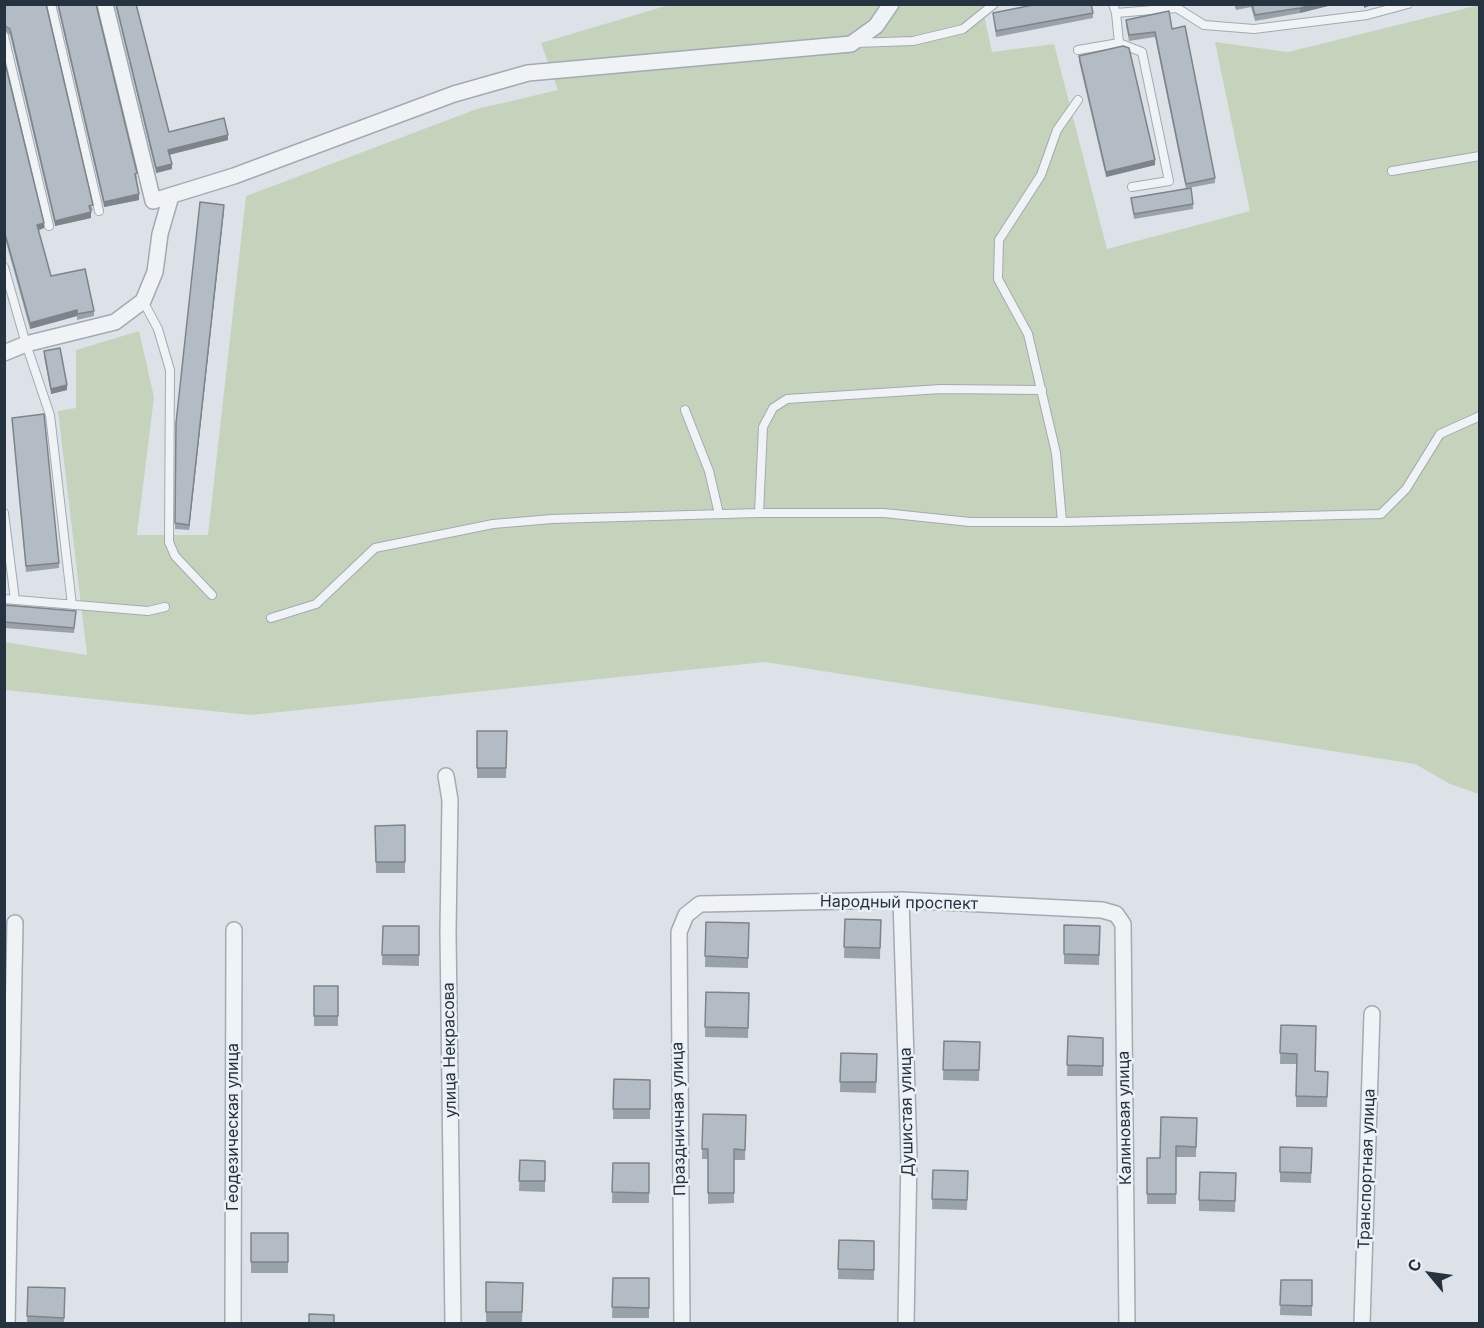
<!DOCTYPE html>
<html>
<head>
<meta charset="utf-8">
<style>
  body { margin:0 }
  #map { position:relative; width:1484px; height:1328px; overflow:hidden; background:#dde2e8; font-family:Inter,sans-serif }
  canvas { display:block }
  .frame { position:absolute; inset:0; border:6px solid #253240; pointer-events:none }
  .north { position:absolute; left:1400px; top:1244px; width:60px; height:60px; -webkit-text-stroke:4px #ecf1f6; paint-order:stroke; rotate:299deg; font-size:16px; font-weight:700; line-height:24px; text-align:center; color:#253240 }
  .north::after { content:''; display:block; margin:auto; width:21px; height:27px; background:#253240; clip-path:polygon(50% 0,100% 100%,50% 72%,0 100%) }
</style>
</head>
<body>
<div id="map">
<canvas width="1484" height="1328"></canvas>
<div class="frame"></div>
<div class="north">С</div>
</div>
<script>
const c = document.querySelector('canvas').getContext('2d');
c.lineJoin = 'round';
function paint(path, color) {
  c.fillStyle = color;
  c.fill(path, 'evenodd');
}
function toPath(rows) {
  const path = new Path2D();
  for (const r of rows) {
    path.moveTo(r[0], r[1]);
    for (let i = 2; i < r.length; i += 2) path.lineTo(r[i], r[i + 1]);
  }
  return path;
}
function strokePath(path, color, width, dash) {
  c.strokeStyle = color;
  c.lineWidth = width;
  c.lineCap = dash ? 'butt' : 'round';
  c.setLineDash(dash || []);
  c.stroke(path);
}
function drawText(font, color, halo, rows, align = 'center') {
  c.font = font + ' Inter,sans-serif';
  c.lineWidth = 5;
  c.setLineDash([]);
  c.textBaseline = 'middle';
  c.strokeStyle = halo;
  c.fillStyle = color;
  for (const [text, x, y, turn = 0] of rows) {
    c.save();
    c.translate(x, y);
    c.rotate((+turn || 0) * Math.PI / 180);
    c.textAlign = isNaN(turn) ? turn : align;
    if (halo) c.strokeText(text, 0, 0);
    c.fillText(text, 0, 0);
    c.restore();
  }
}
const green = toPath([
  [669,5,982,5,992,52,1054,44,1107,249,1250,211,1215,42,1288,52,1479,5,1479,794,1450,784,1415,764,765,662,251,715,5,690,4,642,87,655,58,411,76,408,76,350,139,331,154,397,137,535,208,535,246,196,477,109,558,90,541,43]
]);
const service = toPath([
  [51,4,99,211],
  [1113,4,1116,13,1177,8,1204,25,1254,29,1367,15,1408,4],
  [1116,13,1119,43,1142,52,1169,181,1132,187],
  [4,36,49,226],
  [855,43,913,41,963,29,994,4],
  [1078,50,1119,43],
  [1392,171,1480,156],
  [4,267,26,344,50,415,72,605],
  [143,301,158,329,170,370,169,542,175,556,212,595],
  [685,410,709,471,719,514],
  [4,513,15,600],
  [759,513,763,427,773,408,787,399,941,389,1042,390],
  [1062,522,1056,453,1028,334,998,279,999,240,1041,175,1057,130,1078,100],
  [4,599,148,611,165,607],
  [271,618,316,604,375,548,493,524,552,519,759,513,884,513,970,522,1062,522,1381,514,1406,489,1440,434,1480,416]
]);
const minor = toPath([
  [105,4,153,201,234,176,454,94,528,73,851,44,876,26,891,4],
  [4,353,26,344,115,322,143,301,155,272,160,234,171,196],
  [446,776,450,800,448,932,453,1324],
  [901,900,909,1155,906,1324],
  [7,1324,15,923],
  [233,1324,234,930],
  [682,1324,679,932,686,915,700,904,901,900,1102,910,1116,914,1123,924,1127,1324],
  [1362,1324,1372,1014]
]);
const wall = toPath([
  [4,4,93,210,91,211,91,218,55,226,10,35,4,30],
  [57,4,96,4,137,178,136,179,139,200,104,207],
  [115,4,136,4,169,132,228,140,169,155,172,169,156,173],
  [1234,4,1336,4,1300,13,1255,21,1251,7,1236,10],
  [993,13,1093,13,1093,18,996,37],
  [1126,20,1172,29,1215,178,1215,183,1188,188,1193,204,1193,209,1134,219,1131,198,1186,189,1155,37,1129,41,1126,25],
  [1079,56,1155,165,1106,177,1079,61],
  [4,59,44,228,38,230,51,276,94,311,94,316,77,320,77,316,30,329,4,235],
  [224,210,189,530,175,529,176,423],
  [44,351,67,390,51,394,44,356],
  [12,418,59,563,59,568,26,572],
  [4,605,76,611,74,633,4,628],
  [477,731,507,731,506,778,477,778],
  [405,825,405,873,376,873,375,826],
  [845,919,881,920,880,959,844,958],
  [706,922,749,923,748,968,705,967],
  [1064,925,1100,926,1099,965,1064,964],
  [383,926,419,926,419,966,382,965],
  [314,986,338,986,338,1026,314,1026],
  [706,992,749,993,748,1038,705,1037],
  [1281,1025,1315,1071,1328,1072,1327,1107,1296,1107,1296,1064,1280,1064],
  [1068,1036,1103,1038,1103,1076,1067,1076],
  [944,1041,980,1042,979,1081,943,1080],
  [841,1053,877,1054,876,1093,840,1092],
  [614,1079,650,1080,650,1119,613,1119],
  [703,1114,746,1115,745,1160,734,1160,734,1203,708,1204,708,1159,702,1159],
  [1197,1118,1196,1157,1176,1157,1176,1204,1147,1204,1147,1158,1160,1158],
  [1280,1147,1312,1148,1311,1183,1280,1182],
  [520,1160,545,1161,545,1192,519,1191],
  [613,1163,649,1163,649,1203,612,1203],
  [933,1170,968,1171,967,1210,932,1209],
  [1236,1173,1235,1212,1199,1211,1199,1200],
  [251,1233,288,1233,288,1273,251,1273],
  [839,1240,874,1241,874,1280,838,1279],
  [613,1278,649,1278,649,1318,612,1318],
  [1281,1280,1312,1280,1312,1316,1280,1315],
  [486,1282,523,1283,522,1322,486,1322],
  [28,1287,65,1288,64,1323,27,1323]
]);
const shadedWall = toPath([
  [1315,4,1336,4,1300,13,1300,8],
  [1364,4,1375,4,1364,8],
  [228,135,228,140,168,155,168,150],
  [1155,160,1155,165,1106,177,1106,172],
  [172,164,172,169,156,173,156,168],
  [139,194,139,200,104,207,104,202],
  [224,205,224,210,189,530,189,525],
  [91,212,91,218,55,226,55,221],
  [44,223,44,228,37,231,37,225],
  [77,310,77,316,30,329,30,323],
  [67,385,67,390,51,394,51,389]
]);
const building = toPath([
  [4,4,46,4,93,205,89,206,91,212,55,221,10,29,4,25,4,4],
  [58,4,96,4,137,173,135,174,139,194,104,202,58,4],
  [116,4,136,4,169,132,224,118,228,135,168,150,172,164,156,168,116,4],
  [1038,4,1091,4,1093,13,996,31,993,13,1038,4],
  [1252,4,1315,4,1300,8,1255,15,1252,4],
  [1169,11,1172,29,1185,26,1215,178,1186,184,1155,32,1129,35,1126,20,1169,11],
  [1123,46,1129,48,1155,160,1106,172,1079,56,1123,46],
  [4,59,44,223,37,225,51,276,85,269,94,311,77,314,77,310,30,323,4,230,4,59],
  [1191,188,1193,204,1134,214,1131,198,1191,188],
  [200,202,224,205,189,525,175,523,176,423,200,202],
  [60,348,67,385,51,389,44,351,60,348],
  [44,414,59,563,26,566,12,418,44,414],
  [4,605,76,611,74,628,4,622,4,605],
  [477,731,507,731,506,768,477,768,477,731],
  [405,825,405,862,376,862,375,826,405,825],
  [845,919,881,920,880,948,844,947,845,919],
  [706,922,749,923,748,958,705,956,706,922],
  [1064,925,1100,926,1099,955,1064,954,1064,925],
  [383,926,419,926,419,955,382,955,383,926],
  [314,986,338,986,338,1016,314,1016,314,986],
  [706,992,749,993,748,1028,705,1027,706,992],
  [1281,1025,1316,1026,1315,1071,1328,1072,1327,1097,1296,1096,1297,1054,1280,1053,1281,1025],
  [1068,1036,1103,1038,1103,1066,1067,1065,1068,1036],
  [944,1041,980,1042,979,1070,943,1070,944,1041],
  [841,1053,877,1054,876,1082,840,1082,841,1053],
  [614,1079,650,1080,650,1109,613,1109,614,1079],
  [703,1114,746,1115,745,1150,734,1149,734,1193,708,1193,708,1149,702,1149,703,1114],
  [1161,1117,1197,1118,1196,1147,1176,1146,1176,1194,1147,1194,1147,1158,1160,1158,1161,1117],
  [1280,1147,1312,1148,1311,1173,1280,1172,1280,1147],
  [520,1160,545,1161,545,1181,519,1181,520,1160],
  [613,1163,649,1163,649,1193,612,1192,613,1163],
  [933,1170,968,1171,967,1200,932,1199,933,1170],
  [1200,1172,1236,1173,1235,1201,1199,1200,1200,1172],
  [251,1233,288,1233,288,1262,251,1262,251,1233],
  [839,1240,874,1241,874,1270,838,1269,839,1240],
  [613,1278,649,1278,649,1308,612,1307,613,1278],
  [1281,1280,1312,1280,1312,1306,1280,1305,1281,1280],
  [486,1282,523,1283,522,1312,486,1312,486,1282],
  [28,1287,65,1288,64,1318,27,1316,28,1287],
  [309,1314,334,1315,334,1323,309,1323,309,1314]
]);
const streetNames = [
  ["Народный проспект",899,903,1],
  ["улица Некрасова",450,1050,-91],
  ["Душистая улица",907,1112,-91],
  ["Калиновая улица",1125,1118,-91],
  ["Праздничная улица",679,1119,-91],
  ["Геодезическая улица",233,1127,-90],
  ["Транспортная улица",1367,1169,-88]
];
paint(green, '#c5d3bd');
strokePath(service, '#a2aab2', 10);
strokePath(minor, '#a2aab2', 18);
strokePath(service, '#f0f3f6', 8);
strokePath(minor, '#f0f3f6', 15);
paint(wall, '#9aa2a9');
paint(shadedWall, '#7d848a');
paint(building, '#b3bcc5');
strokePath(building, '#7d848a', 1.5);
drawText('16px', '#253240', '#ecf1f6', streetNames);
</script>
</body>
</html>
